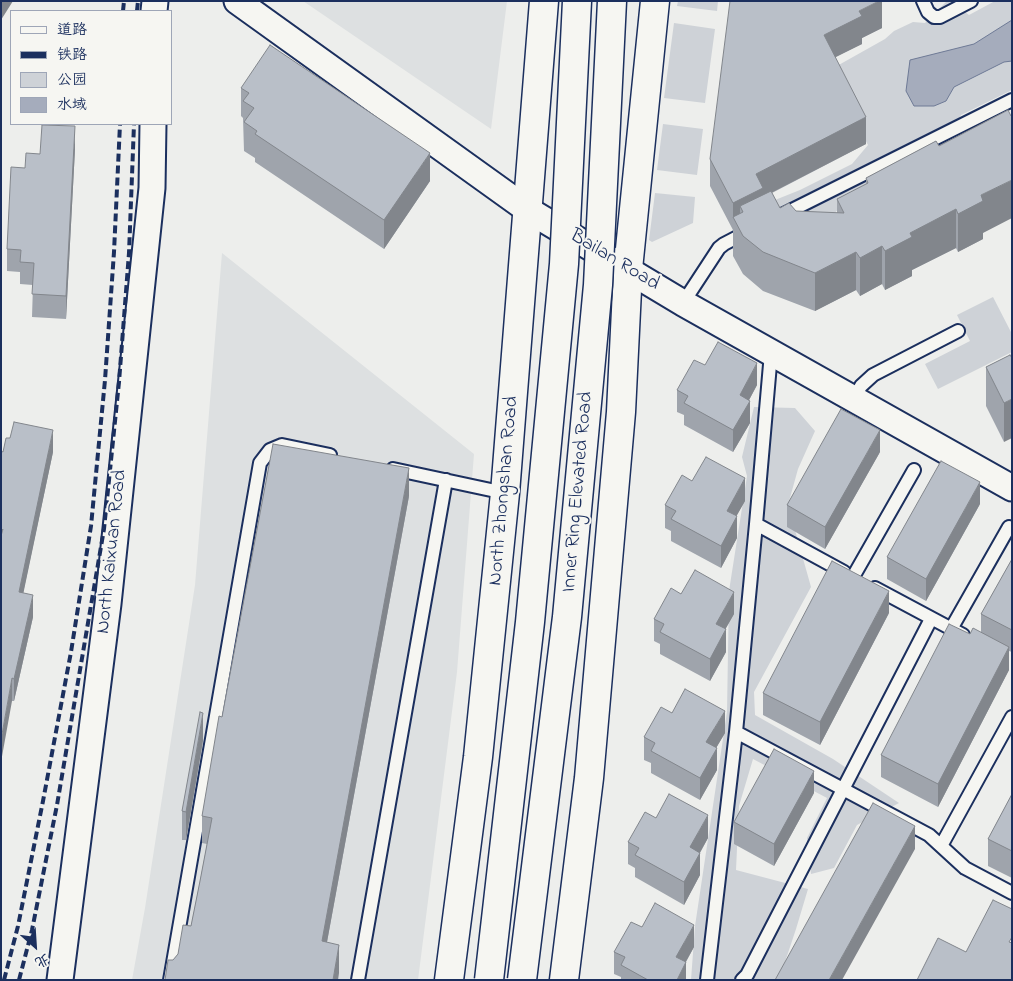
<!DOCTYPE html>
<html>
<head>
<meta charset="utf-8">
<style>
  body { margin:0 }
  #map { position:relative; width:1013px; height:981px; overflow:hidden; background:#edeeec; font-family:"Indie Flower","LXGW WenKai TC",sans-serif }
  canvas { display:block }
  .frame { position:absolute; inset:0; border:2px solid #1b2f5e; pointer-events:none }
  .legend { position:absolute; left:10px; top:10px; width:162px; height:115px; box-sizing:border-box; background:#f6f6f2; border:1px solid #9ea6b7; margin:0; padding:6px 9px; list-style:none; font-size:15px; color:#1b2f5e }
  .legend li { display:flex; align-items:center; gap:10px; height:25px }
  .legend b { width:25px; border:1px solid #9ea6b7 }
  .north { position:absolute; left:10px; top:921px; width:50px; height:50px; -webkit-text-stroke:4px #f6f6f2; paint-order:stroke; rotate:154deg; font-size:14px; font-weight:700; line-height:20px; text-align:center; color:#1b2f5e }
  .north::after { content:''; display:block; margin:auto; width:18px; height:22px; background:#1b2f5e; clip-path:polygon(50% 0,100% 100%,50% 72%,0 100%) }
</style>
</head>
<body>
<div id="map">
<canvas width="1013" height="981"></canvas>
<div class="frame"></div>
<ul class="legend">
<li><b style="height:6px;background:#f6f6f2"></b>道路</li>
<li><b style="height:6px;background:#1b2f5e"></b>铁路</li>
<li><b style="height:14px;background:#ced2d7"></b>公园</li>
<li><b style="height:14px;background:#a5acbc"></b>水域</li>
</ul>
<div class="north">北</div>
</div>
<script>
const c = document.querySelector('canvas').getContext('2d');
c.lineJoin = 'round';
function paint(path, color) {
  c.fillStyle = color;
  c.fill(path, 'evenodd');
}
function toPath(rows) {
  const path = new Path2D();
  for (const r of rows) {
    path.moveTo(r[0], r[1]);
    for (let i = 2; i < r.length; i += 2) path.lineTo(r[i], r[i + 1]);
  }
  return path;
}
function strokePath(path, color, width, dash) {
  c.strokeStyle = color;
  c.lineWidth = width;
  c.lineCap = dash ? 'butt' : 'round';
  c.setLineDash(dash || []);
  c.stroke(path);
}
function drawText(font, color, halo, rows, align = 'center') {
  c.font = font + ' "Indie Flower",sans-serif';
  c.lineWidth = 4;
  c.setLineDash([]);
  c.textBaseline = 'middle';
  c.strokeStyle = halo;
  c.fillStyle = color;
  for (const [text, x, y, turn = 0] of rows) {
    c.save();
    c.translate(x, y);
    c.rotate((+turn || 0) * Math.PI / 180);
    c.textAlign = isNaN(turn) ? turn : align;
    if (halo) c.strokeText(text, 0, 0);
    c.fillText(text, 0, 0);
    c.restore();
  }
}
const built = toPath([
  [303,1,507,1,491,129],
  [222,253,474,454,457,672,418,980,132,980,145,908,195,585]
]);
const green = toPath([
  [678,1,718,1,717,11,677,6],
  [947,1,951,1,969,15,995,1,1012,1,1012,90,961,115,946,144,849,197,825,224,755,208,800,190,852,164,868,145,828,71,885,39,894,31,913,22,925,23],
  [674,23,715,29,705,103,664,98],
  [663,124,703,129,697,175,657,170],
  [655,193,695,197,693,223,652,242,649,240],
  [993,297,1012,334,1012,352,938,389,925,364,970,341,957,315],
  [754,407,795,408,815,431,798,469,788,505,811,587,754,692,755,715,833,759,899,803,857,825,834,868,811,874,807,838,827,798,753,759,739,806,736,870,808,889,796,929,779,980,691,980,695,926,727,712,729,591,747,476,742,457]
]);
const water = toPath([
  [1012,20,1012,61,1004,62,954,87,946,101,934,106,914,106,906,91,910,60,974,44,1012,20]
]);
const lane = toPath([
  [923,1,928,12,934,17,940,17,971,1],
  [780,216,1012,100],
  [683,303,719,248,724,244,749,231],
  [854,399,861,386,873,375,958,331],
  [393,469,505,493],
  [756,524,771,353],
  [844,572,756,524,736,732,929,835,965,868,1012,893],
  [853,577,914,470],
  [875,588,963,635],
  [951,629,1009,527],
  [941,846,1012,717],
  [170,980,260,463,270,450,282,445,330,455],
  [358,980,446,480],
  [707,980,736,732],
  [742,980,747,975,931,619]
]);
const street = toPath([
  [237,1,528,210,683,303,1012,488],
  [154,11,155,1],
  [60,980,108,604,152,188,153,124]
]);
const primary = toPath([
  [449,980,478,757,505,493,544,1],
  [564,980,589,778,621,412,628,269,655,1]
]);
const rail = toPath([
  [123,11,124,1],
  [137,11,138,1],
  [4,980,18,926,43,801,71,652,91,526,105,380,114,252,120,124],
  [19,980,32,930,57,805,104,529,119,382,129,253,134,124]
]);
const highwayBridge = toPath([
  [489,980,530,622,564,264,577,1],
  [522,980,567,617,598,285,612,1]
]);
const wall = toPath([
  [882,1,882,28,862,38,862,44,835,57,866,144,772,193,780,208,796,211,837,213,837,199,866,185,866,178,936,141,983,233,983,239,958,252,956,248,912,270,912,276,885,290,882,284,860,296,856,290,815,311,763,291,743,274,733,256,733,230,710,186,710,159],
  [241,88,430,181,384,249,255,162,255,158,244,151,243,118,241,116],
  [75,149,66,319,32,317,33,285,20,284,20,272,7,271,7,249,25,168,40,154],
  [1010,355,1004,442,986,406,986,367],
  [705,365,757,385,749,400,750,423,733,452,684,425,684,415,677,412,677,390],
  [3,452,53,452,23,593,33,617,14,701,12,701],
  [880,452,825,549,787,527,787,505],
  [692,481,745,501,736,516,737,538,721,568,671,541,671,531,665,528,665,505],
  [409,496,327,942,339,973,173,960,178,954,191,926,200,881,207,844,202,843,202,816,222,717],
  [980,504,926,601,887,579,887,557],
  [1012,559,1012,652,1009,651,1009,670,938,807,881,777,881,755,970,634,981,632,981,614],
  [681,594,734,614,725,629,726,652,710,681,660,654,660,644,654,641,654,619],
  [889,613,820,745,763,715,763,693],
  [672,713,725,733,716,748,717,770,700,800,651,773,651,763,644,760,644,737],
  [203,741,186,840,182,840,182,811],
  [814,793,774,866,734,844,734,822],
  [1012,794,1012,878,988,866,988,839],
  [656,818,708,838,700,853,700,875,684,905,635,877,635,868,628,864,628,842],
  [642,927,694,947,686,962,686,980,621,980,621,977,614,974,614,952]
]);
const shadedWall = toPath([
  [1,1,13,1,1,20],
  [879,1,882,1,882,28,862,38,862,44,824,63,824,35,859,11],
  [866,117,866,144,763,197,743,212,740,206,740,227,733,217,733,231,733,203,756,174],
  [75,126,75,149,66,319,66,296],
  [430,153,430,181,384,249,384,220],
  [1012,180,1012,218,983,233,983,239,958,252,958,214,981,195],
  [956,209,956,248,912,270,912,276,885,290,885,251,910,233],
  [882,246,882,284,860,296,860,258],
  [856,252,856,290,815,311,815,273],
  [757,363,757,385,740,417,740,395],
  [1012,399,1012,438,1004,442,1004,403],
  [750,401,750,423,733,452,733,430],
  [53,430,53,452,19,614,19,592],
  [880,430,880,452,825,549,825,527],
  [409,468,409,496,322,969,322,941],
  [745,478,745,501,727,533,727,511],
  [980,482,980,504,926,601,926,579],
  [737,516,737,538,721,568,721,546],
  [889,591,889,613,820,745,820,722],
  [734,592,734,614,716,646,716,624],
  [33,595,33,617,14,701,14,679],
  [726,629,726,652,710,681,710,659],
  [1009,647,1009,670,938,807,938,784],
  [12,678,12,701,1,762,1,740],
  [725,711,725,733,706,765,706,742],
  [203,713,203,741,186,840,186,812],
  [717,748,717,770,700,800,700,778],
  [814,771,814,793,774,866,774,844],
  [708,815,708,838,690,870,690,847],
  [915,826,915,849,842,980,829,980],
  [700,853,700,875,684,905,684,882],
  [694,925,694,947,676,979,676,957],
  [339,945,339,973,338,980,333,980],
  [686,962,686,980,677,980]
]);
const building = toPath([
  [730,1,879,1,859,11,862,16,824,35,866,117,756,174,763,188,733,203,710,159,730,1],
  [270,45,430,153,384,220,255,134,257,131,244,122,254,108,243,101,249,93,241,88,270,45],
  [1008,110,1011,116,1012,116,1012,180,981,195,983,201,958,214,956,209,910,233,912,237,885,251,882,246,860,258,856,252,815,273,763,252,743,236,733,217,743,212,740,206,771,191,780,208,789,203,796,211,844,213,837,199,868,183,866,178,936,141,939,146,1008,110],
  [42,125,75,126,66,296,32,294,34,263,20,262,21,250,7,249,11,167,25,168,26,153,40,154,42,125],
  [718,342,757,363,740,395,750,401,733,430,684,403,688,396,677,390,694,360,705,365,718,342],
  [1010,355,1012,358,1012,399,1004,403,986,367,1010,355],
  [841,409,880,430,825,527,787,505,841,409],
  [14,422,53,430,19,592,33,595,14,679,12,678,1,740,1,536,3,529,1,531,1,451,3,452,6,438,10,438,14,422],
  [273,444,409,468,322,941,339,945,333,980,165,980,168,960,173,960,178,954,183,925,191,926,200,881,212,818,202,816,219,716,222,717,273,444],
  [706,457,745,478,727,511,737,516,721,546,671,519,676,511,665,505,682,475,692,481,706,457],
  [941,461,980,482,926,579,887,557,941,461],
  [1012,559,1012,630,981,614,1012,559],
  [832,561,889,591,820,722,763,693,832,561],
  [695,570,734,592,716,624,726,629,710,659,660,632,664,624,654,619,671,588,681,594,695,570],
  [949,624,970,634,973,628,1009,647,938,784,881,755,949,624],
  [685,689,725,711,706,742,717,748,700,778,651,751,655,743,644,737,661,707,672,713,685,689],
  [200,712,203,713,186,812,182,811,200,712],
  [774,749,814,771,774,844,734,822,774,749],
  [669,794,708,815,690,847,700,853,684,882,635,855,639,848,628,842,645,812,656,818,669,794],
  [1012,794,1012,851,988,839,1012,794],
  [873,803,915,826,829,980,775,980,873,803],
  [993,900,1012,909,1012,937,1009,942,1012,943,1012,980,917,980,938,938,966,952,993,900],
  [655,903,694,925,676,957,686,962,677,980,648,980,621,965,625,957,614,952,631,922,642,927,655,903]
]);
const streetNames = [
  ["Bailan Road",614,261,31],
  ["North Zhongshan Road",505,491,-85],
  ["Inner Ring Elevated Road",579,492,-85],
  ["North Kaixuan Road",113,552,-84]
];
paint(built, '#dde0e1');
paint(green, '#ced2d7');
paint(water, '#a5acbc');
strokePath(water, '#6e7a96', 1);
strokePath(lane, '#1b2f5e', 16);
strokePath(street, '#1b2f5e', 29);
strokePath(primary, '#1b2f5e', 31);
strokePath(lane, '#f6f6f2', 12);
strokePath(street, '#f6f6f2', 25);
strokePath(primary, '#f6f6f2', 28);
strokePath(rail, '#1b2f5e', 4, [8, 4]);
strokePath(highwayBridge, '#1b2f5e', 31, []);
strokePath(highwayBridge, '#f6f6f2', 28);
paint(wall, '#9fa4ac');
paint(shadedWall, '#82868c');
paint(building, '#b9bfc8');
strokePath(building, '#82868c', 1);
drawText('20px', '#1b2f5e', '#f6f6f2', streetNames);
</script>
</body>
</html>
